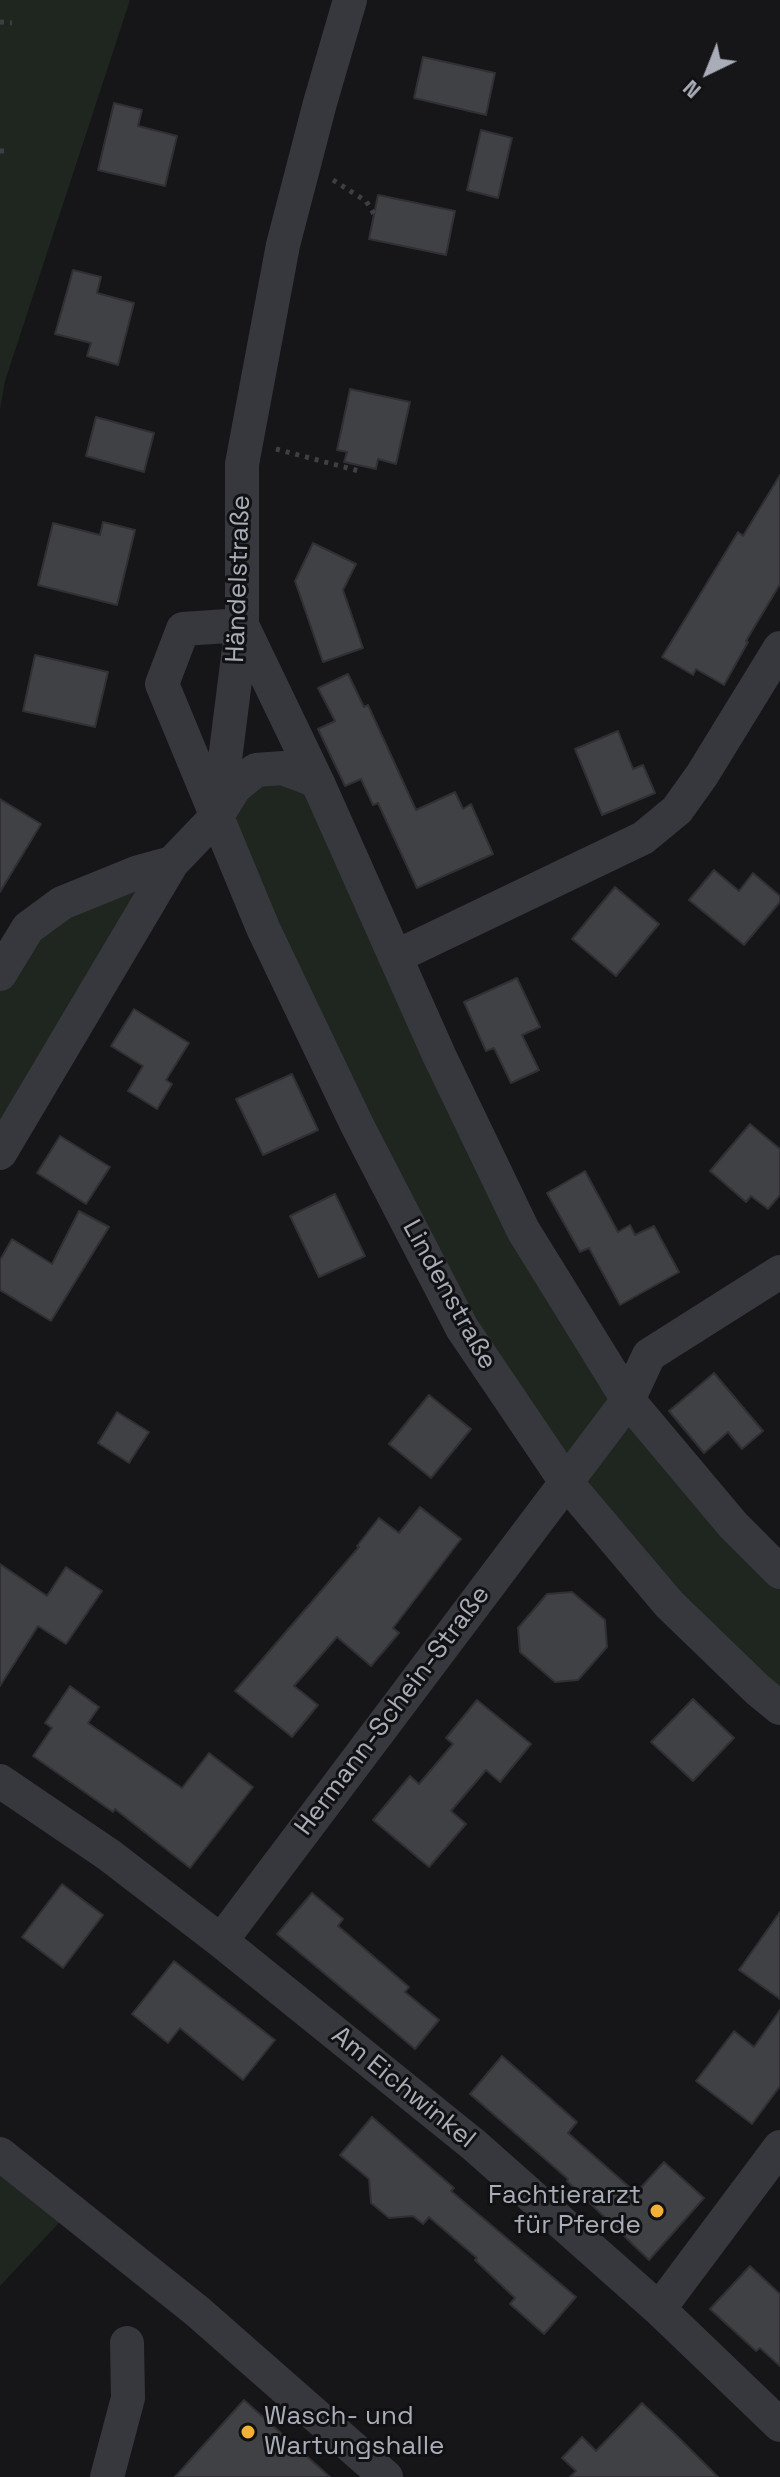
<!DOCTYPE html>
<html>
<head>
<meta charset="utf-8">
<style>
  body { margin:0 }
  #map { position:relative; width:780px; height:2477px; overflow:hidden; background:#161618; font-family:"Space Grotesk",sans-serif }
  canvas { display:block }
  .north { position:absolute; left:668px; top:32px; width:80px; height:80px; -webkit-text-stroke:6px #111113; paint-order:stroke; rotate:223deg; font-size:22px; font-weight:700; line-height:32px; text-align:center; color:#a8adb8 }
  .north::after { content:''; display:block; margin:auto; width:28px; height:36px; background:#a8adb8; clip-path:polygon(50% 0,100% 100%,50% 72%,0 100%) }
</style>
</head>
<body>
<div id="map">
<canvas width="780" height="2477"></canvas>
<div class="north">N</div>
</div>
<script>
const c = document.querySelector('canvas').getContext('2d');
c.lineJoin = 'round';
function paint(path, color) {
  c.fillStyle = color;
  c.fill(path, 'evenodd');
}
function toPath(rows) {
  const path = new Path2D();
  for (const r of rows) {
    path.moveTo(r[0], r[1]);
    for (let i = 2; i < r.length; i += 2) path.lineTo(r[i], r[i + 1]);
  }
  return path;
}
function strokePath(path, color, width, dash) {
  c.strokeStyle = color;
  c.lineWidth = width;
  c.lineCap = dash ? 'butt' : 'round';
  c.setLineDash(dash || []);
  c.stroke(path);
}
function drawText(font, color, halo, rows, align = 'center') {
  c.font = font + ' "Space Grotesk",sans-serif';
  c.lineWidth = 6;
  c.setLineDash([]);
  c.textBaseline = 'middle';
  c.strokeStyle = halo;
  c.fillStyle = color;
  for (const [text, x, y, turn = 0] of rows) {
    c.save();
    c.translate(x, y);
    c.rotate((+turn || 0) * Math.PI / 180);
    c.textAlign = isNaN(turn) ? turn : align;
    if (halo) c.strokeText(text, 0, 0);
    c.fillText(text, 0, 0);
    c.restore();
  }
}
const green = toPath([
  [0,0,130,0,5,381,0,409],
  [317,781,439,1055,628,1400,780,1572,780,1708,758,1690,462,1328,218,815,235,787],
  [172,863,0,1153,0,974,28,928],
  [0,2154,71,2210,0,2286]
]);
const building = toPath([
  [423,57,495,73,486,115,414,98,423,57],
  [114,103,142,110,138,126,177,136,165,186,98,170,114,103],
  [481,130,512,138,498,198,467,190,481,130],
  [378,195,455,211,446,255,369,239,378,195],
  [73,270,101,277,97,293,134,303,118,365,87,356,91,343,55,334,73,270],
  [350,389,410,402,396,464,378,459,376,469,344,462,347,452,337,450,350,389],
  [96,417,154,433,144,472,86,456,96,417],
  [780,475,780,584,746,641,748,642,724,685,696,669,693,675,662,657,738,532,743,536,780,475],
  [103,522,135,530,117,605,38,585,53,523,100,535,103,522],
  [313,543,356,564,343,590,363,648,323,662,295,581,313,543],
  [35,655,108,672,95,727,23,711,35,655],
  [348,674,364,707,368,705,416,810,455,792,463,809,471,804,493,854,417,888,378,803,373,805,361,779,345,786,318,729,335,721,318,688,348,674],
  [618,731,633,769,643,765,655,793,602,815,575,749,618,731],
  [0,799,41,824,0,892,0,799],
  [714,870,739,891,753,873,780,896,780,902,744,945,689,900,714,870],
  [615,887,659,924,616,976,572,939,615,887],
  [517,978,540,1027,522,1035,539,1070,511,1083,494,1048,486,1051,464,1002,517,978],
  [134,1009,189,1043,166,1080,172,1084,157,1109,128,1091,143,1066,111,1046,134,1009],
  [292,1074,318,1130,263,1155,236,1099,292,1074],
  [750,1124,780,1149,780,1195,768,1209,751,1196,746,1202,710,1171,750,1124],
  [60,1136,110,1167,86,1204,37,1173,60,1136],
  [585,1171,618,1232,630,1225,635,1235,654,1226,679,1272,620,1305,589,1248,580,1252,547,1193,585,1171],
  [335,1194,365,1256,319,1277,290,1216,335,1194],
  [79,1211,109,1227,51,1321,0,1290,0,1260,12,1239,52,1264,79,1211],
  [714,1373,763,1431,742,1449,728,1432,704,1453,669,1411,714,1373],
  [429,1395,471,1429,431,1478,389,1444,429,1395],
  [117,1412,149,1432,129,1463,98,1443,117,1412],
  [420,1507,461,1539,393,1628,399,1633,371,1666,337,1637,294,1686,318,1705,292,1737,235,1691,359,1547,357,1546,379,1518,399,1533,420,1507],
  [0,1564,47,1596,66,1567,102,1591,66,1644,38,1626,0,1686,0,1564],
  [572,1592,605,1620,607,1647,578,1680,555,1682,520,1652,518,1628,547,1594,572,1592],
  [70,1686,99,1707,88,1723,182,1788,209,1753,253,1787,190,1868,115,1809,113,1812,33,1756,52,1728,45,1723,70,1686],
  [693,1699,734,1738,693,1781,651,1742,693,1699],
  [477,1700,531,1744,500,1782,486,1770,451,1811,466,1824,429,1867,373,1820,410,1776,419,1784,453,1744,446,1738,477,1700],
  [62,1884,103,1915,63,1968,22,1937,62,1884],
  [312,1893,343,1919,338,1926,409,1987,405,1992,439,2020,415,2049,277,1934,312,1893],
  [780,1912,780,1999,739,1970,780,1912],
  [174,1961,275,2040,243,2080,180,2028,168,2043,132,2014,174,1961],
  [780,2010,780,2086,752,2124,696,2081,734,2031,754,2047,780,2010],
  [502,2056,577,2122,568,2133,636,2193,664,2162,704,2198,649,2260,567,2181,568,2179,470,2094,502,2056],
  [372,2117,454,2188,451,2191,576,2297,544,2334,510,2304,515,2298,475,2260,477,2258,429,2217,423,2224,413,2216,389,2218,371,2203,369,2179,340,2155,372,2117],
  [750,2266,780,2294,780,2366,760,2348,756,2351,710,2309,750,2266],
  [244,2400,330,2477,175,2477,244,2400],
  [642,2403,676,2435,718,2477,570,2477,576,2471,562,2458,582,2437,596,2451,642,2403]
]);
const path = toPath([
  [0,22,12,23],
  [0,151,4,151],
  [333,180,366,201,374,214],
  [276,449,359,471]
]);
const minor = toPath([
  [220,811,235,787,256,770,283,768,317,781],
  [395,957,643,838,677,810,702,775,780,648],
  [0,974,28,928,62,903,136,873,172,863],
  [0,1153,172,863,218,815,242,625,242,464,283,245,320,103,350,0],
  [780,1572,733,1525,628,1400,523,1230,439,1055,317,781,242,625,183,629,162,684,263,928,357,1125,462,1328,566,1482,669,1604,758,1690,780,1708],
  [0,1781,109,1855,221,1941,474,2145,659,2309,780,2425],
  [221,1941,628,1400,649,1355,780,1272],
  [0,2154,197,2311,386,2477],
  [659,2309,780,2147],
  [107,2477,128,2398,127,2343]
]);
const markers = [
  [657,2211,8,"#f2b134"],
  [248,2432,8,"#f2b134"]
];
const streetNames = [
  ["Händelstraße",239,579,-88],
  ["Lindenstraße",449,1295,61],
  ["Hermann-Schein-Straße",393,1711,-53],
  ["Am Eichwinkel",403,2088,39]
];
const poiNames = [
  ["Fachtierarzt",641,2196],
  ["für Pferde",641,2226],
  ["Wasch- und",264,2417,"left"],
  ["Wartungshalle",264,2447,"left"]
];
paint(green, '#1e261f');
paint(building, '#404145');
strokePath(building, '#303034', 2);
strokePath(path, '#3d3f44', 5, [4, 6]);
strokePath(minor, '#37383d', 34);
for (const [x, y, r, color] of markers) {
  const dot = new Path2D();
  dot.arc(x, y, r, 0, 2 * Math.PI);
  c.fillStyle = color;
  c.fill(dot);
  strokePath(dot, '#111113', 3);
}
drawText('26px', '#a8adb8', '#111113', streetNames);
drawText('26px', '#a8adb8', '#111113', poiNames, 'right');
</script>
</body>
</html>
